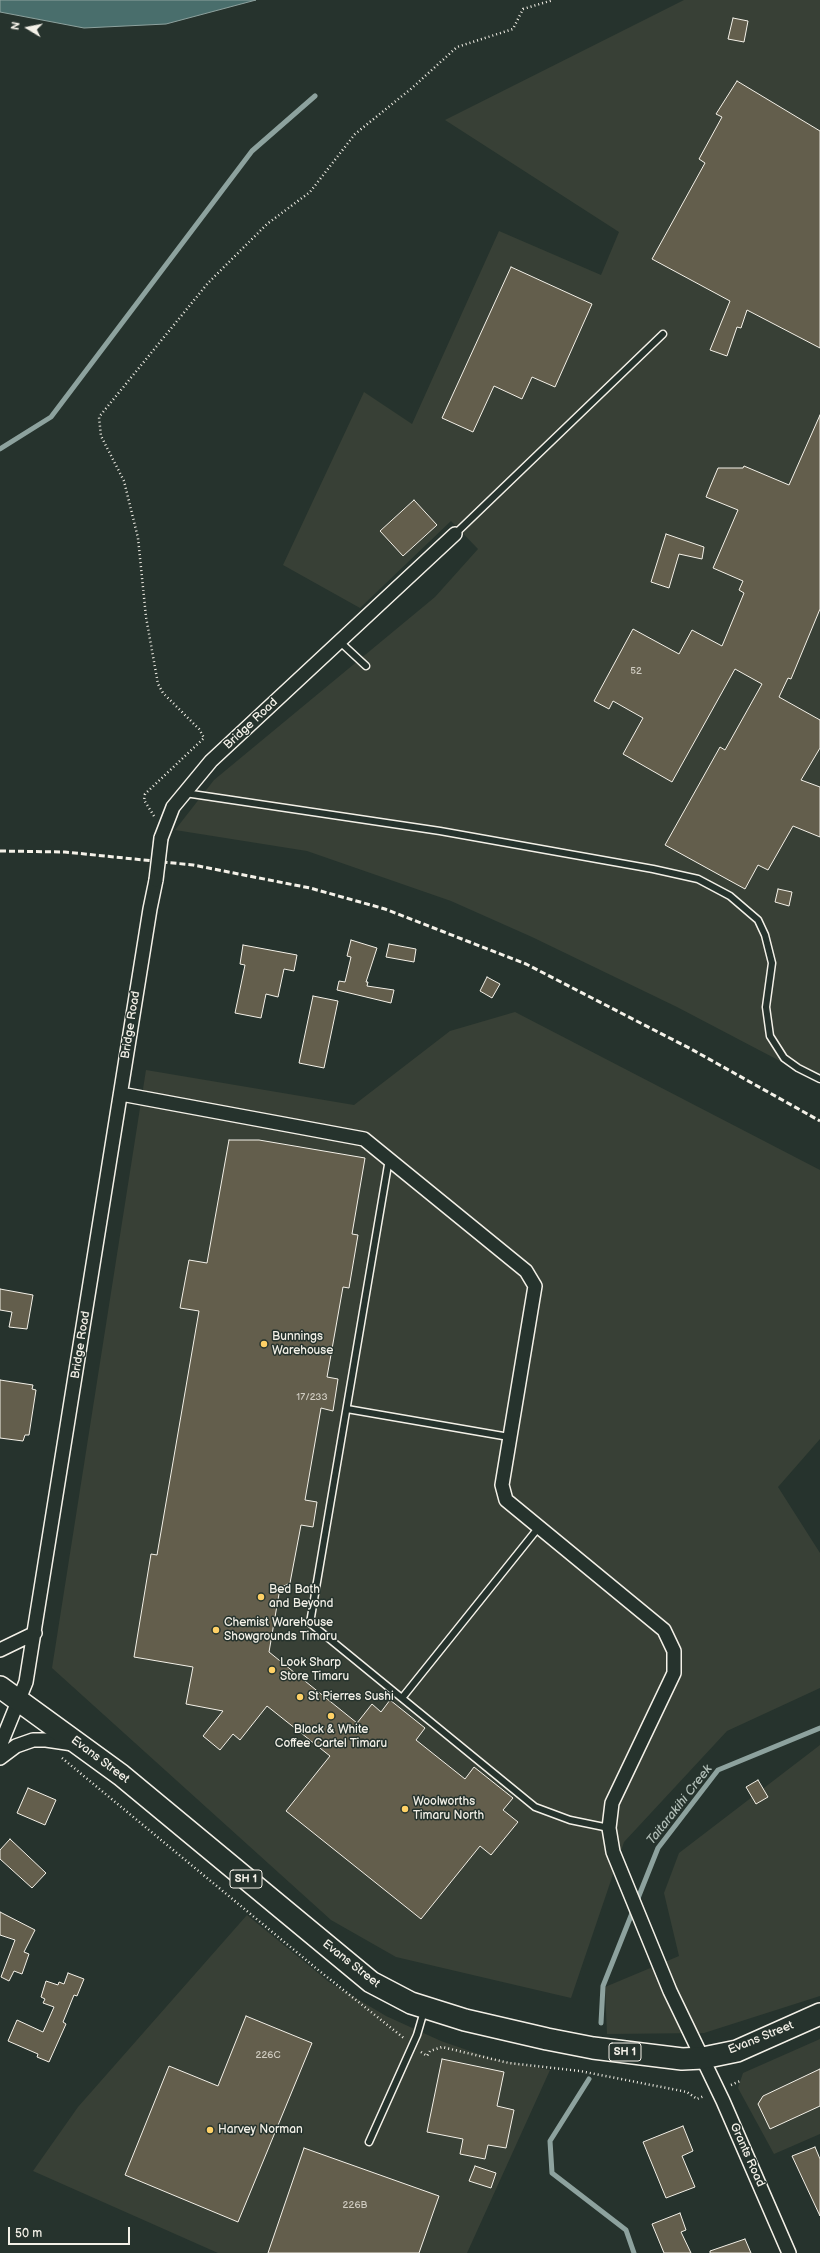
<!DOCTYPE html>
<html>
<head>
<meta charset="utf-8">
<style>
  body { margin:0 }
  #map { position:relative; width:820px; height:2253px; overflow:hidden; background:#26332d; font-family:"Balsamiq Sans",sans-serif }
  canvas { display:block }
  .north { position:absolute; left:8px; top:8px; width:40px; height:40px; -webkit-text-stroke:3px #26332d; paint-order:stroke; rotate:280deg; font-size:11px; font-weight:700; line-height:16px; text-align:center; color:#f4f1e8 }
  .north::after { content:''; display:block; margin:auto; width:14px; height:18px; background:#f4f1e8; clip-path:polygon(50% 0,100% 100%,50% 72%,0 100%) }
  .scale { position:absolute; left:8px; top:2227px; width:122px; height:18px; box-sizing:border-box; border:2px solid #f4f1e8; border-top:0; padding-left:5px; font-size:12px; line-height:14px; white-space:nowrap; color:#f4f1e8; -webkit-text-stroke:3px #26332d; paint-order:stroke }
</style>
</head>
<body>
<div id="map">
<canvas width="820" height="2253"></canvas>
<div class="north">N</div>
<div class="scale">50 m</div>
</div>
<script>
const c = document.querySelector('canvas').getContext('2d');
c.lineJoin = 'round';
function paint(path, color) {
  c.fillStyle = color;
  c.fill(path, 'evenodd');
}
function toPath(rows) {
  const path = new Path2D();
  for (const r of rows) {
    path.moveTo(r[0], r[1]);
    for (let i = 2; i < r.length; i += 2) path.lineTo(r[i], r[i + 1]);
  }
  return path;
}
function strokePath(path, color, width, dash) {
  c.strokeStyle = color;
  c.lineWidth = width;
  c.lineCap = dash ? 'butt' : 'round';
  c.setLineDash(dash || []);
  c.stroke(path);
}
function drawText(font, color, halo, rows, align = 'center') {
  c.font = font + ' "Balsamiq Sans",sans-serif';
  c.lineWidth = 3;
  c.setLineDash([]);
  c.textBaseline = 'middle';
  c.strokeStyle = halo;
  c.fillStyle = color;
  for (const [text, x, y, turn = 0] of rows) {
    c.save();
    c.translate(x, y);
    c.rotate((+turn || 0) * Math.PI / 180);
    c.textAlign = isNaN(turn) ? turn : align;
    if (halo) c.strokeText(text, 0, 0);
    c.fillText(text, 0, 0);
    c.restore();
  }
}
const built = toPath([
  [684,0,820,0,820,1082,677,1007,532,937,451,901,307,851,175,830,214,780,435,597,478,549,451,521,360,608,283,565,364,392,412,424,499,231,601,275,619,232,445,120],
  [515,1012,820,1170,820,1439,778,1487,820,1553,820,1688,727,1731,624,1842,571,1998,396,1957,331,1920,52,1668,146,1070,354,1105,450,1031],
  [820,1745,820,1996,704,2033,607,2034,605,1987,679,1956,664,1893,679,1853],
  [247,1915,329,1982,386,2016,441,2041,490,2058,550,2070,467,2253,218,2253,33,2171,78,2107],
  [820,2039,820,2134,774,2154,738,2088,743,2073]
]);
const water = toPath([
  [0,0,256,0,166,24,84,28,0,12,0,0]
]);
const stream = toPath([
  [0,449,51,417,252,151,315,96],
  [601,2023,603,1986,658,1848,718,1770,820,1728],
  [589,2079,550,2141,552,2173,626,2230,634,2253]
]);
const building = toPath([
  [733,18,748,21,744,42,728,39,733,18],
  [737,81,820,131,820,348,747,310,741,328,737,327,727,356,710,350,730,301,652,259,705,163,699,159,722,117,716,114,737,81],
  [511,267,592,304,555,387,532,377,522,399,494,386,473,432,442,418,511,267],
  [820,415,820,609,791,679,788,678,779,697,820,720,820,748,801,780,820,787,820,837,793,826,768,870,758,865,745,889,665,845,720,747,725,750,762,684,735,669,672,782,623,754,643,718,613,701,609,709,594,701,633,629,679,654,692,630,722,646,744,593,739,590,743,581,713,568,738,510,706,497,710,487,718,468,743,468,744,466,789,485,820,415],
  [414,500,437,525,403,556,380,531,414,500],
  [666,534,704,547,702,559,679,554,669,588,651,582,666,534],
  [778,889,792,892,789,906,775,902,778,889],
  [351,940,377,948,366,982,368,982,367,986,394,990,391,1003,337,990,339,981,345,982,351,957,347,956,351,940],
  [389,944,416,949,414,962,386,957,389,944],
  [243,945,297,955,294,971,284,969,278,997,266,994,261,1018,235,1013,245,965,240,964,243,945],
  [487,977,500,984,492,998,480,991,487,977],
  [313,996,338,1001,324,1068,299,1063,313,996],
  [229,1140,259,1140,365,1158,352,1234,358,1235,349,1288,343,1287,327,1377,338,1379,333,1411,321,1408,305,1500,317,1502,313,1527,301,1525,290,1583,280,1588,269,1652,357,1723,372,1704,381,1712,390,1700,425,1728,416,1740,465,1779,474,1767,513,1798,503,1810,518,1822,491,1855,480,1846,421,1919,286,1811,330,1756,267,1706,240,1740,233,1734,220,1750,203,1736,223,1711,186,1704,193,1667,134,1657,151,1554,157,1555,199,1311,180,1308,189,1260,207,1263,229,1140],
  [0,1289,33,1295,27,1329,9,1327,12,1312,0,1310,0,1289],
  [0,1380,33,1385,32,1389,36,1390,29,1435,25,1435,23,1441,0,1438,0,1380],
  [758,1780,768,1797,756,1804,746,1787,758,1780],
  [28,1788,56,1800,45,1825,17,1813,28,1788],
  [10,1839,46,1873,32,1888,0,1859,0,1850,10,1839],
  [0,1912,35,1930,24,1952,29,1954,22,1974,14,1971,9,1981,1,1977,15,1940,0,1935,0,1912],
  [68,1973,84,1979,77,1996,74,1995,63,2022,66,2024,49,2062,37,2057,38,2054,8,2041,17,2020,43,2032,54,2007,43,2003,45,1999,41,1997,46,1981,58,1985,59,1982,64,1984,68,1973],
  [246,2016,312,2043,238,2222,125,2175,169,2066,218,2086,246,2016],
  [442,2059,504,2072,497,2106,514,2110,506,2148,488,2145,485,2159,460,2154,463,2139,427,2132,442,2059],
  [820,2069,820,2106,770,2129,758,2104,763,2096,820,2069],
  [683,2126,693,2151,682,2156,695,2187,666,2198,643,2142,683,2126],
  [815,2147,820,2159,820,2216,792,2156,815,2147],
  [304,2148,439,2196,419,2253,268,2253,304,2148],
  [475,2166,496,2173,491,2188,469,2181,475,2166],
  [680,2213,686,2230,681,2232,691,2253,664,2253,652,2224,680,2213],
  [745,2239,751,2253,710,2253,710,2251,745,2239]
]);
const path = toPath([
  [154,816,144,800,145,794,204,738,199,729,163,693,158,684,146,617,138,538,124,481,101,436,99,417,208,283,267,224,310,192,355,134,412,88,457,47,513,29,523,9,553,0],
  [62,1758,317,1969,405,2039],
  [421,2052,427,2056,430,2051,442,2047,509,2063,580,2071,687,2092,697,2099,704,2096],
  [731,2085,740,2081]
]);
const service = toPath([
  [455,534,663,334],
  [339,641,366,666],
  [185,793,440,831,653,869,698,879,730,896,758,920,765,935,772,963,766,1007,770,1036,784,1058,798,1068,820,1079],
  [389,1159,310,1623,535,1807,570,1820,609,1828],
  [347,1409,509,1437],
  [402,1698,539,1527],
  [369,2142,417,2035,424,2011]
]);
const minor = toPath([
  [161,838,173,807,211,761,455,534],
  [121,1094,364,1139,526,1271,535,1286,502,1485,506,1500,664,1630,674,1651,674,1673,612,1803,609,1828,613,1852,670,1991,723,2101,789,2253],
  [0,1650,35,1633],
  [0,1746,26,1682,30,1657,150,909,156,880],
  [0,1758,16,1746,33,1740,46,1740,73,1744]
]);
const trunk = toPath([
  [0,1687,121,1775,371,1982,411,2003,465,2020,547,2039,593,2048,682,2059,703,2058,737,2051,820,2014]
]);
const rail = toPath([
  [0,851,65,852,193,865,310,888,385,909,526,964,691,1049,820,1121]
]);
const minorBridge = toPath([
  [156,880,161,838]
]);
const markers = [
  [264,1344,4,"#ffd166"],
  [261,1597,4,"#ffd166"],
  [216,1630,4,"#ffd166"],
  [272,1670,4,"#ffd166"],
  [300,1697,4,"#ffd166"],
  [331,1716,4,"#ffd166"],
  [405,1809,4,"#ffd166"],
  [210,2130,4,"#ffd166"]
];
const numberNames = [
  ["52",636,671],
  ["17/233",312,1397],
  ["226C",268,2055],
  ["226B",355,2205]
];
const shields = [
  [246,1879,32],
  [625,2052,32]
];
const shieldNames = [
  ["SH 1",246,1879],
  ["SH 1",625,2052]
];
const streetNames = [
  ["Bridge Road",251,724,-43],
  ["Bridge Road",131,1025,-81],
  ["Bridge Road",81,1345,-81],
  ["Evans Street",100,1760,37],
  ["Evans Street",351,1964,38],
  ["Evans Street",761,2038,-22],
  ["Grants Road",747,2155,66]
];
const poiNames = [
  ["Bunnings",272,1337],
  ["Warehouse",272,1351],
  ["Bed Bath",269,1590],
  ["and Beyond",269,1604],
  ["Chemist Warehouse",224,1623],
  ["Showgrounds Timaru",224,1637],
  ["Look Sharp",280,1663],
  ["Store Timaru",280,1677],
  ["St Pierres Sushi",308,1697],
  ["Black & White",331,1730,"center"],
  ["Coffee Cartel Timaru",331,1744,"center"],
  ["Woolworths",413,1802],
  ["Timaru North",413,1816],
  ["Harvey Norman",218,2130]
];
const waterNames = [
  ["Taitarakihi Creek",680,1805,-52]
];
paint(built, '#384036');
paint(water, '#496e6c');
strokePath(water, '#8da29e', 1);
strokePath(stream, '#8da29e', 5);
paint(building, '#635e4c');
strokePath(building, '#f4f1e8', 1);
strokePath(service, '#f4f1e8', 9);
strokePath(minor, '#f4f1e8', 16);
strokePath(trunk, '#f4f1e8', 24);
strokePath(path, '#f4f1e8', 2.5, [1, 3]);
strokePath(service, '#26332d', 6);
strokePath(minor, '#26332d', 13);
strokePath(trunk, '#26332d', 21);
strokePath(rail, '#f4f1e8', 3, [6, 3]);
strokePath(minorBridge, '#f4f1e8', 16, []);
strokePath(minorBridge, '#26332d', 13);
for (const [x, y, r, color] of markers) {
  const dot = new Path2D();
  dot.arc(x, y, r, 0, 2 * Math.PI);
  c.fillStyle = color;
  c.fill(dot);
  strokePath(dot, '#26332d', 1.5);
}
drawText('10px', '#d0ccc1', null, numberNames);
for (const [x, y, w] of shields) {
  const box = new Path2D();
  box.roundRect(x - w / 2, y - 9, w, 18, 3);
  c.fillStyle = '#26332d';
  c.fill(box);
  strokePath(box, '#f4f1e8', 1);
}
drawText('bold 11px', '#f4f1e8', null, shieldNames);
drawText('12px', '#f4f1e8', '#26332d', streetNames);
drawText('12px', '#f4f1e8', '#26332d', poiNames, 'left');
drawText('italic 13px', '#b0bdb6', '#26332d', waterNames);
</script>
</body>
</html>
